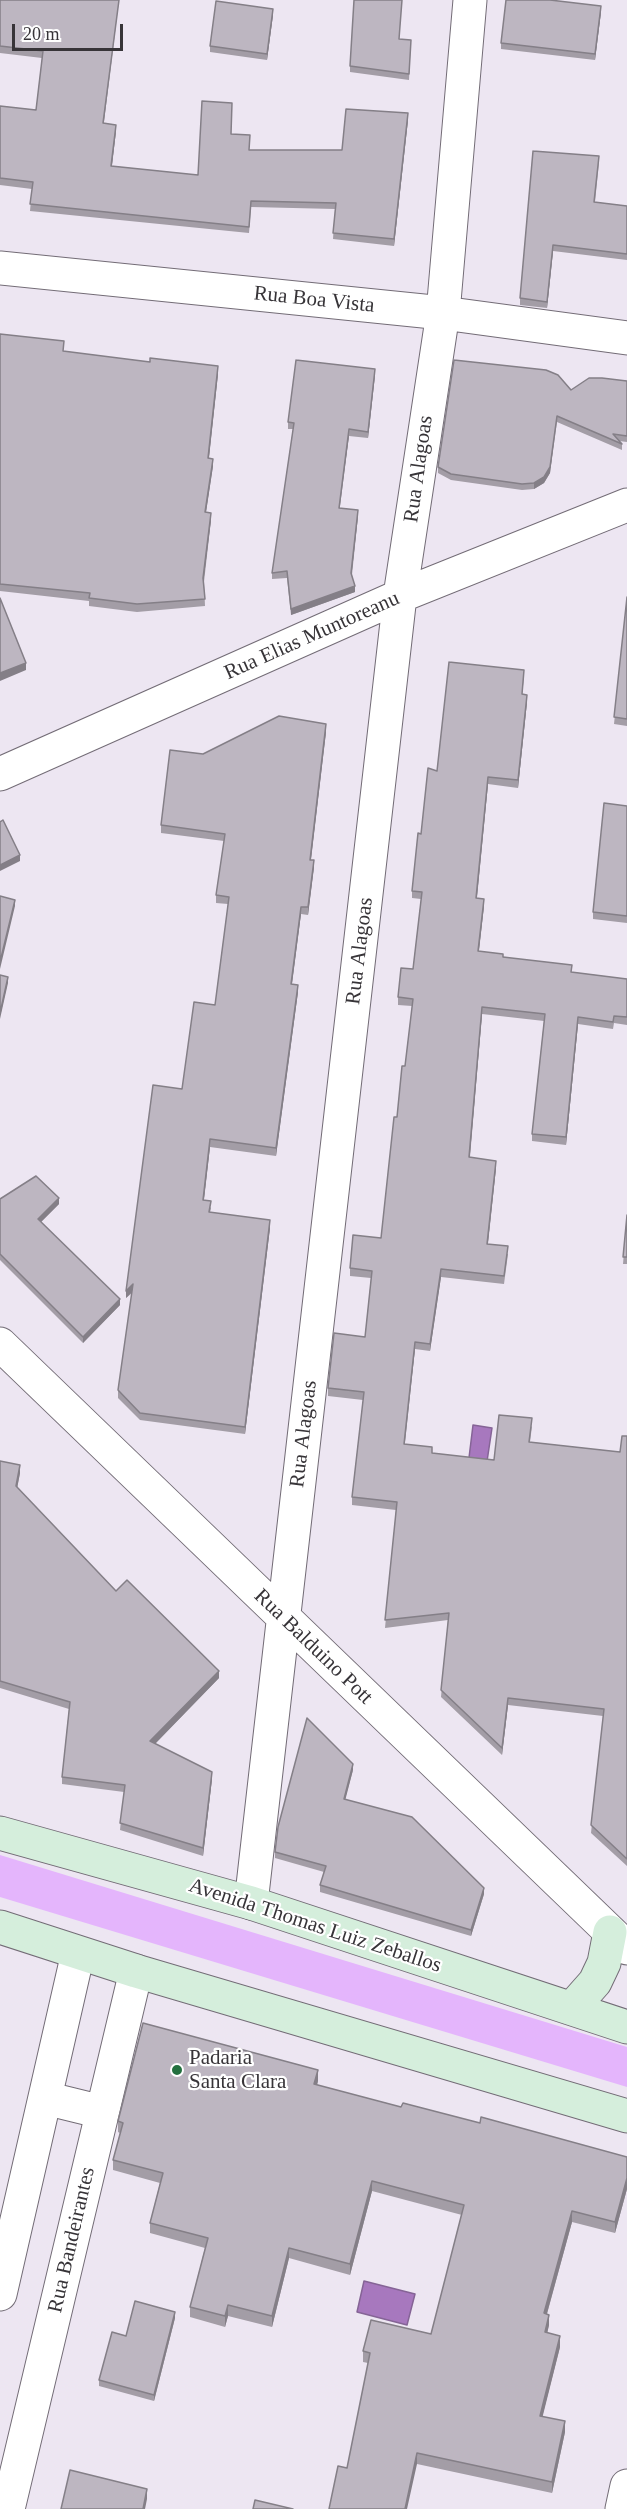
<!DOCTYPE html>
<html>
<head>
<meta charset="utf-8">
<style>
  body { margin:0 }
  #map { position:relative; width:627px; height:2509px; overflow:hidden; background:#ede6f2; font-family:"Times New Roman",serif }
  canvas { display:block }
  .scale { position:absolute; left:12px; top:24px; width:111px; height:27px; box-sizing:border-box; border:3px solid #373438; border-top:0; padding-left:8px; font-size:18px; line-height:21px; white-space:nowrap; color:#373438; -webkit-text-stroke:4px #fff; paint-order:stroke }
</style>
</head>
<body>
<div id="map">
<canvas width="627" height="2509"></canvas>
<div class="scale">20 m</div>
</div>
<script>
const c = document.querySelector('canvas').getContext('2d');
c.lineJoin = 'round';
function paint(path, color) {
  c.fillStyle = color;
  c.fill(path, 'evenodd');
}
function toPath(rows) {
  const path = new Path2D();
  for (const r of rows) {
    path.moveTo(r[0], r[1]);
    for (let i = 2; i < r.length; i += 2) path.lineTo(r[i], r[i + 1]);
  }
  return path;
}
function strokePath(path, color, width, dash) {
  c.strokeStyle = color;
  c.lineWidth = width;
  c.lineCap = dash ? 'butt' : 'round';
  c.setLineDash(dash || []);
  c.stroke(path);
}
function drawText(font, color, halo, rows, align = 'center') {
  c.font = font + ' "Times New Roman",serif';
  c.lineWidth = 4.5;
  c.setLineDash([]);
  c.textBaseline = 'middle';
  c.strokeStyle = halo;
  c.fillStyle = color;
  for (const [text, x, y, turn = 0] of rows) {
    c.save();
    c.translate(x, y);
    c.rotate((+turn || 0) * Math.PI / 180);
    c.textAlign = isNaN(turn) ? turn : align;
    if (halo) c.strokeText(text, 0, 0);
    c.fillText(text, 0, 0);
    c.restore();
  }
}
const green = toPath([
  [0,1855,627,2047,627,2087,0,1897]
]);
const water = toPath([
  [473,1425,492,1428,486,1468,468,1466,473,1425],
  [364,2281,415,2294,407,2325,357,2312,364,2281]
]);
const minor = toPath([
  [0,268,443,313,627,338],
  [0,774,400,596,627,505],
  [0,1344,627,1948],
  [251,1903,400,596,443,313,470,0]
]);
const tertiary = toPath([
  [45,2098,102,2112],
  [0,2294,78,1953],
  [8,2509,136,1971],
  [622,2509,627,2486]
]);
const secondary = toPath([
  [0,1833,251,1903,627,2027],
  [0,1927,136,1971,627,2116],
  [572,2008,595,1982,604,1963,610,1932]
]);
const wall = toPath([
  [0,0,104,123,116,131,112,166,198,175,231,134,249,150,342,150,408,120,394,246,333,239,335,209,251,207,249,233,30,211,32,189,0,185,0,106,36,110,42,58,0,53],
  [601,12,595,60,501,49,501,43],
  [273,15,267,60,210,52,210,46],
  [400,40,411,40,409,80,350,72,350,66],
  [599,162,595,202,627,206,627,260,553,251,547,308,520,305,520,298],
  [0,334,64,352,218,374,209,458,213,466,206,512,211,520,204,582,205,606,137,612,89,606,89,601,0,591],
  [375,375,368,438,349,436,339,508,358,516,352,575,355,592,291,615,287,578,272,579,272,573,293,429,288,429,288,422],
  [627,381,627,442,619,441,622,444,622,450,557,422,550,473,544,483,534,489,522,490,451,480,438,473,438,467,571,390],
  [627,597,627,726,614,724],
  [524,678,522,694,527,702,518,788,488,784,477,898,484,906,479,951,572,972,627,979,627,1025,614,1023,613,1029,578,1024,566,1145,532,1141,532,1134,544,1021,482,1014,470,1157,496,1168,488,1244,508,1254,504,1284,441,1277,430,1351,415,1349,404,1444,432,1453,494,1460,532,1426,530,1442,620,1452,627,1436,627,1866,591,1833,603,1716,508,1705,502,1755,441,1697,448,1620,385,1628,396,1510,352,1505,352,1497,363,1400,328,1396,328,1388,365,1337,371,1278,350,1276,350,1268,381,1238,397,1117,405,1066,412,1006,398,1005,398,997,413,969,421,899,412,898,412,891,421,834,437,771],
  [326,732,311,860,314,867,308,915,301,914,292,984,298,992,276,1156,210,1147,204,1200,211,1208,210,1213,270,1228,245,1434,140,1420,118,1398,118,1390,132,1293,126,1298,182,1089,215,1005,228,904,216,903,216,895,224,841,161,833,161,825,203,754],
  [627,806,627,923,593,919,593,912],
  [0,1199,59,1204,41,1222,120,1305,83,1343,0,1260],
  [627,1215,627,1264,623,1264],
  [0,1461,20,1473,17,1488,116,1591,219,1678,155,1744,212,1779,203,1856,120,1830,124,1792,62,1784,62,1777,69,1709,0,1688],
  [353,1770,345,1799,484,1894,471,1936,320,1892,320,1885,324,1872,275,1858,275,1852],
  [318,2081,317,2085,401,2107,480,2123,627,2157,627,2189,615,2233,572,2222,547,2314,549,2325,547,2333,560,2347,542,2417,565,2432,552,2493,417,2464,347,2468,368,2363,363,2362,363,2351,431,2334,462,2215,372,2191,350,2275,289,2258,272,2327,228,2316,225,2327,190,2317,190,2307,205,2248,150,2233,150,2223,160,2183,113,2170,113,2160,120,2133,118,2132,118,2121],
  [175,2318,154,2401,99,2386,99,2380,126,2336]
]);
const shadedWall = toPath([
  [119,0,103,130,103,123],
  [601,6,601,12,595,60,595,54],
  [273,9,273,15,267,60,267,54],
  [408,113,408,120,394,246,394,239],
  [116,125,116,131,111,173,111,166],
  [553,245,553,251,547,308,547,302],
  [218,366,218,374,208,466,208,458],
  [375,369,375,375,368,438,368,432],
  [557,416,550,473,544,483,534,489,534,483],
  [349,429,349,436,339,514,339,508],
  [213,459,213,466,205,519,205,512],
  [358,510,358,516,351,579,351,573],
  [211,513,211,520,203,585,203,578],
  [355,586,355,592,291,615,291,609],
  [26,663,26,670,0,681,0,673],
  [527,695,527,702,518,788,518,780],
  [326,724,326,732,310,867,310,860],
  [488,777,488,784,476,906,476,898],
  [20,855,20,861,0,871,0,865],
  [314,860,314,867,308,915,308,907],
  [484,899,484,906,478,958,478,951],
  [15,900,15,906,0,969,0,962],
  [301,907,301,914,291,991,291,984],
  [8,977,8,983,0,1019,0,1013],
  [298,985,298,992,276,1156,276,1148],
  [482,1007,482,1014,469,1165,469,1157],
  [578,1017,578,1024,566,1145,566,1137],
  [210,1139,210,1147,203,1207,203,1200],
  [496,1161,496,1168,487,1251,487,1244],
  [59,1198,59,1204,38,1225,38,1219],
  [270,1220,270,1228,245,1434,245,1427],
  [441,1269,441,1277,430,1351,430,1344],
  [133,1284,133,1291,126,1298,126,1291],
  [120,1299,120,1305,83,1343,83,1337],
  [415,1342,415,1349,404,1452,404,1444],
  [20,1465,20,1473,16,1494,16,1486],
  [219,1671,219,1678,150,1749,150,1741],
  [508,1698,508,1705,502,1755,502,1748],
  [353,1764,353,1770,344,1805,344,1799],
  [212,1772,212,1779,203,1856,203,1848],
  [484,1888,484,1894,471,1936,471,1930],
  [318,2070,318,2081,314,2095,314,2084],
  [627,2178,627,2189,615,2233,615,2222],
  [372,2181,372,2191,350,2275,350,2264],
  [572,2211,572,2222,544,2324,544,2313],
  [289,2248,289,2258,272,2327,272,2316],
  [228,2305,228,2316,225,2327,225,2316],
  [175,2312,175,2318,154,2401,154,2395],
  [549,2315,549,2325,545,2343,545,2332],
  [560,2336,560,2347,540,2427,540,2416],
  [565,2421,565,2432,552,2493,552,2482],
  [417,2453,417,2464,407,2509,405,2509],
  [147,2489,147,2499,145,2509,143,2509]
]);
const building = toPath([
  [0,0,119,0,103,123,116,125,111,166,198,175,202,101,232,103,231,134,250,135,249,150,342,150,346,109,408,113,394,239,333,233,336,203,251,201,249,227,30,204,33,182,0,178,0,106,36,110,43,51,0,46,0,0],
  [354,0,402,0,399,39,411,40,409,74,350,66,354,0],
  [506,0,550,0,601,6,595,54,501,43,506,0],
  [216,1,273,9,267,54,210,46,216,1],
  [533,151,599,156,594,202,627,206,627,254,553,245,547,302,520,298,533,151],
  [0,334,64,341,63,351,150,362,150,358,218,366,208,458,213,459,205,512,211,513,203,578,205,599,137,604,89,598,90,593,0,584,0,334],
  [296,360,375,369,368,432,349,429,339,508,358,510,351,573,355,586,291,609,287,571,272,573,294,423,288,422,296,360],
  [454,360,546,370,558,375,571,390,589,378,602,378,627,381,627,436,613,434,622,444,557,416,550,467,544,477,534,483,522,484,451,474,438,467,454,360],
  [627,597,627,719,614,717,627,597],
  [0,598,26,663,0,673,0,598],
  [449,662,524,670,522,694,527,695,518,780,488,777,476,898,484,899,478,951,503,954,503,957,572,965,571,972,627,979,627,1017,614,1016,613,1022,578,1017,566,1137,532,1134,545,1014,482,1007,469,1157,496,1161,487,1244,508,1246,504,1276,441,1269,430,1344,415,1342,404,1444,432,1447,432,1453,494,1460,499,1415,532,1418,529,1442,620,1452,622,1436,627,1436,627,1859,591,1825,604,1709,508,1698,502,1748,441,1690,449,1613,385,1620,397,1502,352,1497,364,1392,328,1388,334,1333,365,1337,372,1271,350,1268,353,1235,381,1238,394,1117,397,1117,402,1066,405,1066,413,999,398,997,401,968,413,969,422,892,412,891,418,833,421,834,428,768,437,771,449,662],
  [279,716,326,724,310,860,314,860,308,907,301,907,291,984,298,985,276,1148,210,1139,203,1200,211,1201,209,1212,270,1220,245,1427,140,1413,118,1390,133,1284,126,1291,153,1085,182,1089,194,1002,215,1005,229,897,216,895,225,834,161,825,170,750,203,754,279,716],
  [604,803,627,806,627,916,593,912,604,803],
  [3,820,20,855,0,865,0,822,3,820],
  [0,896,15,900,0,962,0,896],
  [0,975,8,977,0,1013,0,975],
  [36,1176,59,1198,38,1219,120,1299,83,1337,0,1254,0,1199,36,1176],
  [627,1215,627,1257,623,1257,627,1215],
  [0,1461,20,1465,16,1486,116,1591,127,1580,219,1671,150,1741,212,1772,203,1848,120,1823,125,1785,62,1777,70,1702,0,1681,0,1461],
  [307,1718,353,1764,344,1799,412,1817,484,1888,471,1930,320,1885,326,1866,275,1852,278,1827,307,1718],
  [143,2023,318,2070,314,2084,401,2107,403,2103,480,2123,481,2117,627,2157,627,2178,615,2222,572,2211,544,2313,549,2315,545,2332,560,2336,540,2416,565,2421,552,2482,417,2453,405,2509,329,2509,338,2466,347,2468,370,2353,363,2351,371,2320,431,2334,464,2205,372,2181,350,2264,289,2248,272,2316,228,2305,225,2316,190,2307,208,2238,150,2223,163,2173,113,2160,123,2123,118,2121,143,2023],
  [135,2301,175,2312,154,2395,99,2380,112,2332,126,2336,135,2301],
  [70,2470,147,2489,143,2509,61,2509,70,2470],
  [255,2500,293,2509,253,2509,255,2500]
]);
const markers = [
  [177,2070,6,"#23703f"]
];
const streetNames = [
  ["Rua Boa Vista",314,300,6],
  ["Rua Alagoas",419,469,-82],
  ["Rua Elias Muntoreanu",312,636,-24],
  ["Rua Alagoas",360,951,-83],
  ["Rua Alagoas",304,1434,-83],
  ["Rua Balduino Pott",313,1647,44],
  ["Avenida Thomas Luiz Zeballos",315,1926,18],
  ["Rua Bandeirantes",72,2240,-77]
];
const poiNames = [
  ["Padaria",189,2058],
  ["Santa Clara",189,2082]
];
paint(green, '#e4b5fc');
paint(water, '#a778be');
strokePath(water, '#856496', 1.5);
strokePath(minor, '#736c76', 35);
strokePath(tertiary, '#736c76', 35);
strokePath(secondary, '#736c76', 35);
strokePath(minor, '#fff', 33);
strokePath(tertiary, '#fff', 33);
strokePath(secondary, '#d5eedc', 33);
paint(wall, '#a39da6');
paint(shadedWall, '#847f87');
paint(building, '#bdb6c1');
strokePath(building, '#847f87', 1.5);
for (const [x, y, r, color] of markers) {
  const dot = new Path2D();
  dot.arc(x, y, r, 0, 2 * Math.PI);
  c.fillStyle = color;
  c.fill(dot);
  strokePath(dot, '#fff', 2);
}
drawText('21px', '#373438', '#fff', streetNames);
drawText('21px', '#373438', '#fff', poiNames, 'left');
</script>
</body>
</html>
